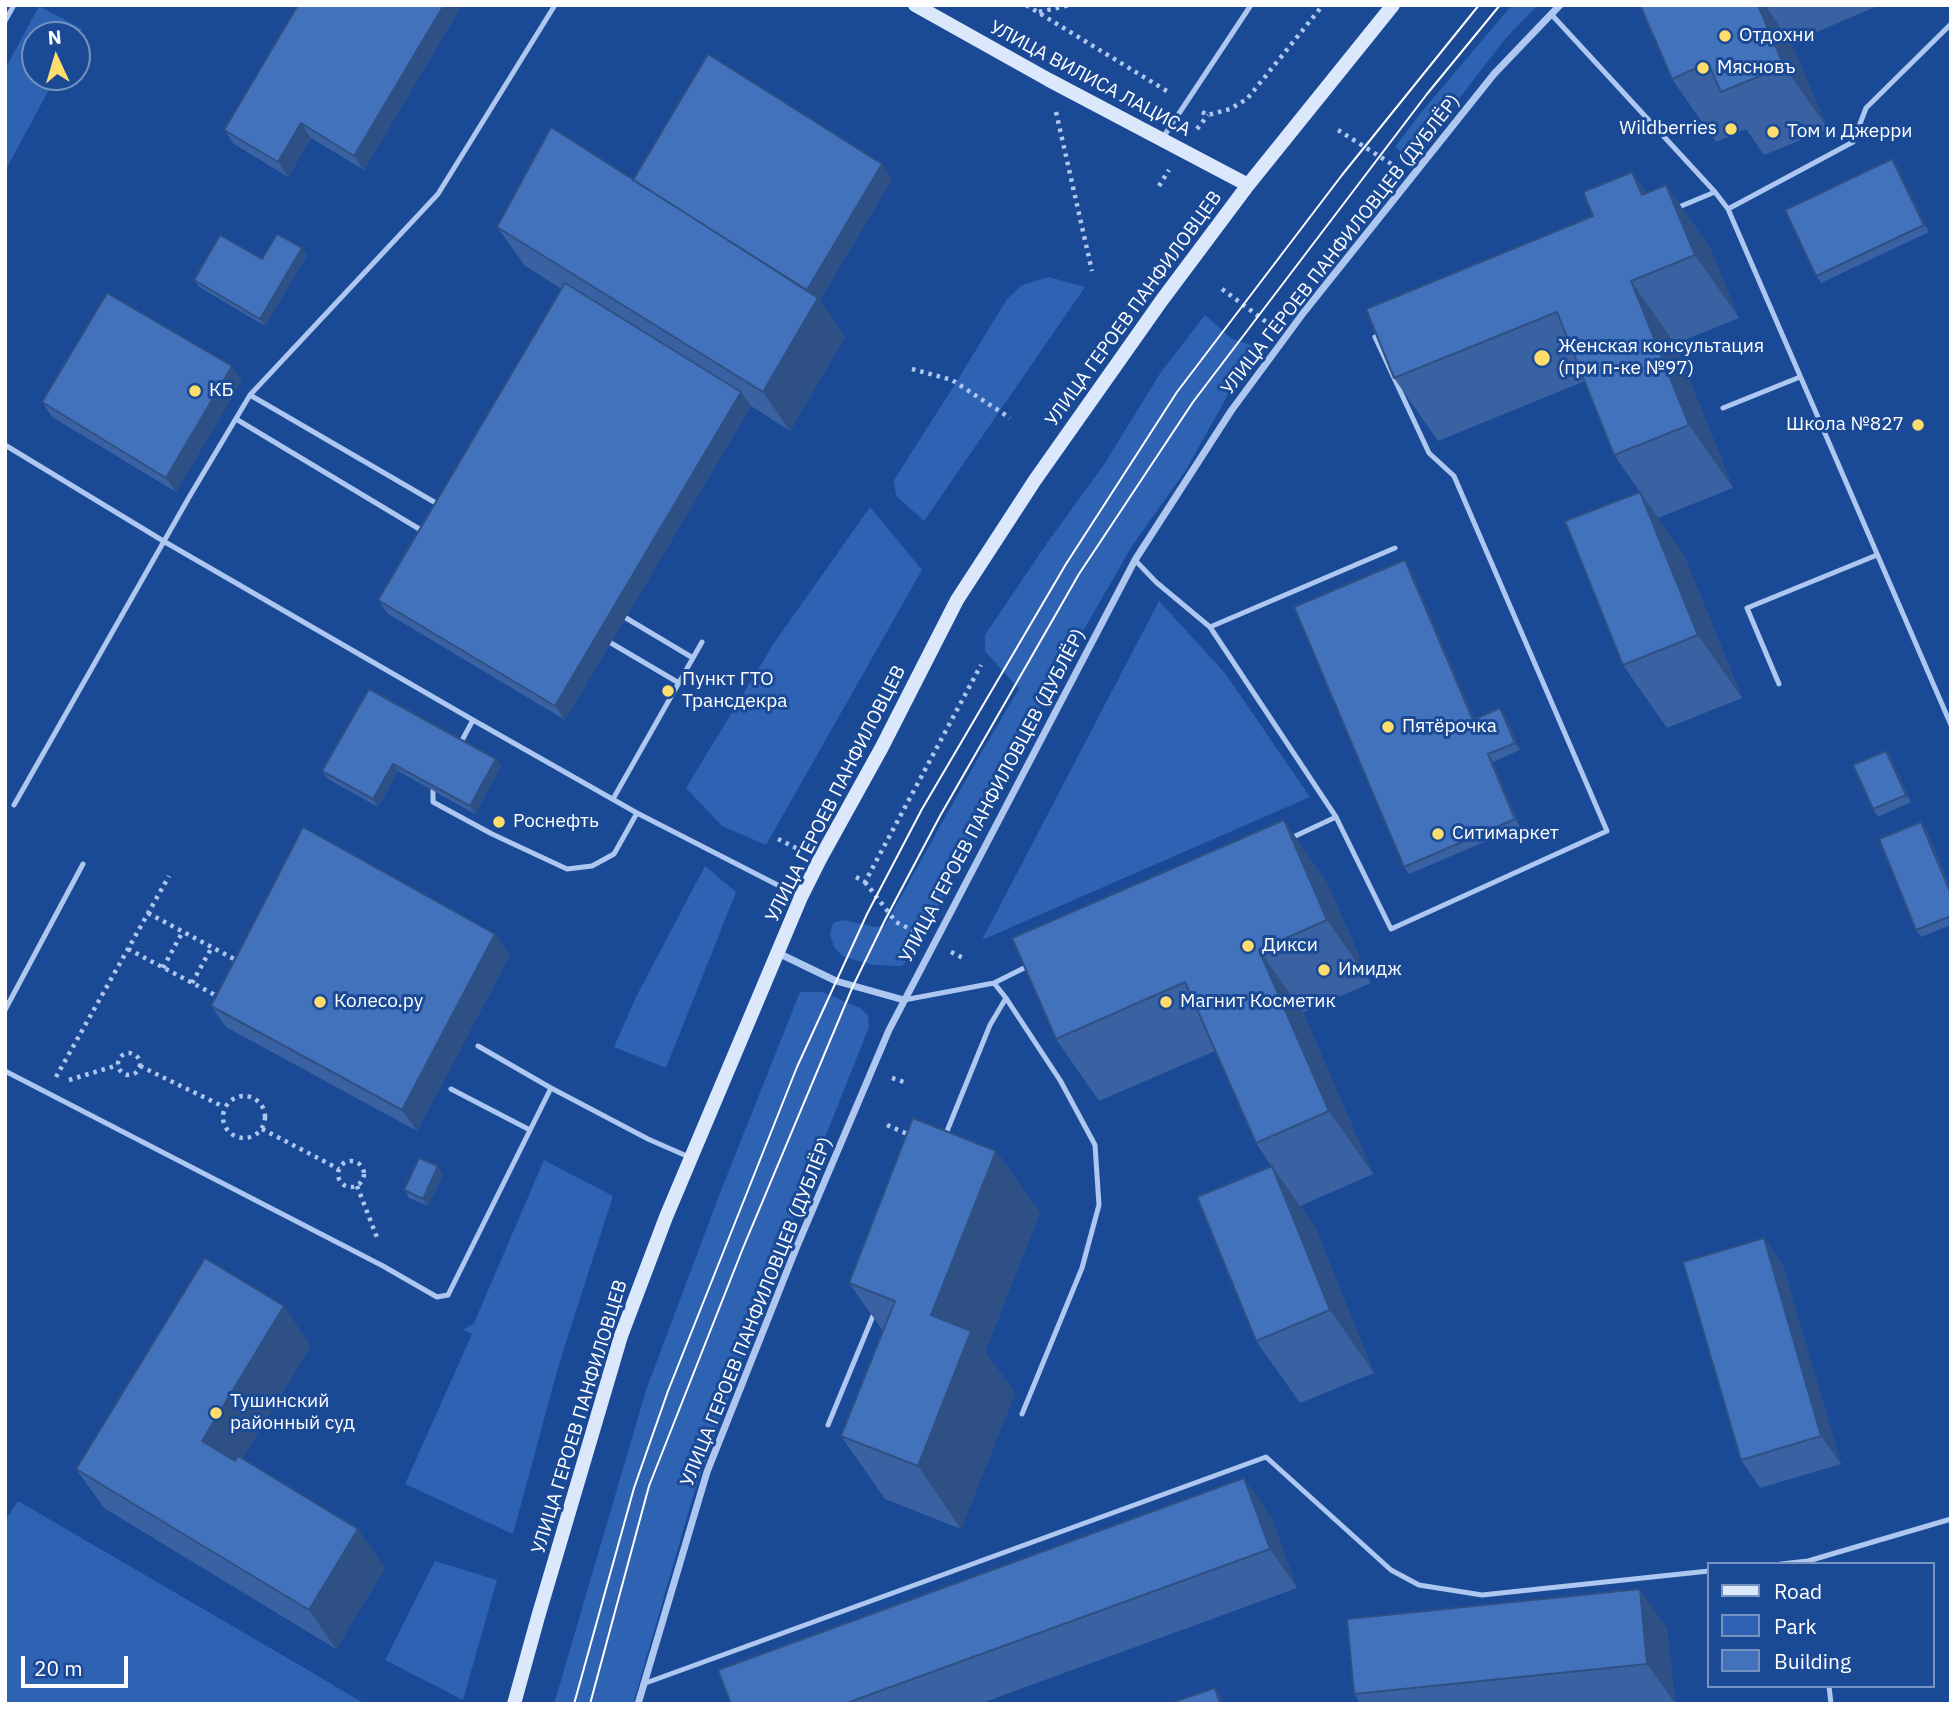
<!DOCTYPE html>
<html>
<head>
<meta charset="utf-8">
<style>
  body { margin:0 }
  #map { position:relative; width:1956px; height:1709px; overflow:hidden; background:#1a4995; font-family:"IBM Plex Sans",sans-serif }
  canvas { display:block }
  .frame { position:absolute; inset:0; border:7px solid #fff; pointer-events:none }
  .legend { position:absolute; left:1707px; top:1562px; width:228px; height:126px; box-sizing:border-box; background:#1a4995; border:2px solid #7692bf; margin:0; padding:9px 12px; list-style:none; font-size:21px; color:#fff }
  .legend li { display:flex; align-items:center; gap:14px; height:35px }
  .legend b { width:35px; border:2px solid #7692bf }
  .north { position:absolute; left:21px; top:21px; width:70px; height:70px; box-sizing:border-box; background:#1a4995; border:2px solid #7692bf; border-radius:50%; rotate:356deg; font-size:19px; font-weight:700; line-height:28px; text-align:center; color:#fff }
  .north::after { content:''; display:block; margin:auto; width:24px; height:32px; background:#ffdd6c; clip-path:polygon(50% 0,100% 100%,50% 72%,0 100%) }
  .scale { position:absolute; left:21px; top:1656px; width:107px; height:32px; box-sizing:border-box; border:4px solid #fff; border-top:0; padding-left:9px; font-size:21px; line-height:24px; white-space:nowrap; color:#fff; -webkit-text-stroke:5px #1a4995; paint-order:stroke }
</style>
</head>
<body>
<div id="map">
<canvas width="1956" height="1709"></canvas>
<div class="frame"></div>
<ul class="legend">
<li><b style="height:9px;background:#dbe7fb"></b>Road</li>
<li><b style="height:19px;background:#2e62b3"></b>Park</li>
<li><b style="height:19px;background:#4372bc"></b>Building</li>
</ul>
<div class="north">N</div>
<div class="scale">20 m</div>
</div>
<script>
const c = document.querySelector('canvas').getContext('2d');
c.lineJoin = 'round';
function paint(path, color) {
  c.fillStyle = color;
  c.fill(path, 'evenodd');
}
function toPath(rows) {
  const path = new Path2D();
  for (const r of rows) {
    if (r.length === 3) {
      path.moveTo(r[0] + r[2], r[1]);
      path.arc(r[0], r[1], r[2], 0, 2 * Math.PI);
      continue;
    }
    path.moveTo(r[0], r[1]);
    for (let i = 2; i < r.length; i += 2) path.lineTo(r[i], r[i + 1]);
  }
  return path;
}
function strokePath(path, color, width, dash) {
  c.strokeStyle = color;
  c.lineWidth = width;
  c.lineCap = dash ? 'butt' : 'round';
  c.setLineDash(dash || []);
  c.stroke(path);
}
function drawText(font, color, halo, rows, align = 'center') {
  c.font = font + ' "IBM Plex Sans",sans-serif';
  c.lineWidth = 6;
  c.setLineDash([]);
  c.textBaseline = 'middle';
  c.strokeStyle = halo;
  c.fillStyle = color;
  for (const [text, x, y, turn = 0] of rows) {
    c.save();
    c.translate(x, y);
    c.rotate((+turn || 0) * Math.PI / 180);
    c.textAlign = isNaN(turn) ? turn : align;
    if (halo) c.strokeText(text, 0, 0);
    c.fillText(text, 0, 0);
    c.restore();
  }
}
const green = toPath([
  [1512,5,1538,5,1505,39,1412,160,1395,147,1419,115],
  [39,6,82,29,77,38,77,35,35,35,35,77,56,77,5,171,5,69],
  [1049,277,1085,287,924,521,896,496,894,480,957,381,1007,299,1022,285],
  [1205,315,1232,339,1255,346,1186,470,1132,546,1071,652,1001,780,950,881,921,944,902,966,873,965,844,957,834,947,830,934,833,923,843,920,877,927,885,925,981,753,1019,689,985,651,985,635,1047,543,1103,466,1161,372],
  [870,507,922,570,766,845,722,826,686,788,774,643],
  [1159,601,1225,673,1310,797,982,940],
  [705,866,736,892,666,1068,614,1047,636,997],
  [800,992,823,992,860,1008,868,1015,869,1027,799,1203,694,1493,633,1704,554,1704,646,1390,720,1193],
  [544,1160,613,1196,559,1364,513,1534,405,1484,472,1334,463,1330,474,1323],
  [18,1501,301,1666,365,1704,5,1704,5,1521],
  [435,1561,497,1580,463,1700,385,1660]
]);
const path = toPath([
  [1026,5,1170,93],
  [1039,12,1070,5],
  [1056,112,1092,271],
  [1202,112,1208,115,1230,109,1247,99,1323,5],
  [1197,129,1208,115],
  [1338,130,1393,165],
  [1159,186,1169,170],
  [1222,289,1269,324],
  [912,369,952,380,1010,418],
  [778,839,798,849],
  [856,877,865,882,981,665],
  [865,882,896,922,918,933],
  [148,913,236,960,236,961],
  [128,949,217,996,218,994],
  [951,952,963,958],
  [163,968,183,931],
  [192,983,212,947],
  [129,1064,11],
  [140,1066,224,1107],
  [56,1077,169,876],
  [892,1078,904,1082],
  [69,1080,118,1065],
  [244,1117,21],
  [887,1125,912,1136],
  [262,1129,339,1169],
  [351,1174,13],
  [357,1186,378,1240]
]);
const lane = toPath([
  [1551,14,1715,192,1728,209,1951,725],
  [5,21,14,5],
  [1162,139,1251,5],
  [1674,209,1715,192],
  [1728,209,1853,142,1866,108,1951,24],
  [250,395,441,506],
  [1723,408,1800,377],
  [236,419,426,533],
  [5,445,165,542,473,720,637,813,801,897],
  [1135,560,1156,582,1210,627,1336,817,1291,838],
  [626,618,693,658],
  [1210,627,1395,548],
  [611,643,679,683],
  [1779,684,1747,608,1877,555],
  [460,744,473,720],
  [433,790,433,802,492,834,567,869,592,866,614,854,637,813],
  [613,799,702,642],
  [14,805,188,499,250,395,438,194,555,5],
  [1336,817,1391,929,1607,831,1454,476,1429,453,1375,337,1382,335],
  [994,983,1006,998,1060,1080,1095,1145,1099,1205,1082,1268,1022,1414],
  [904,1000,994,983,1030,965],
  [5,1010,83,864],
  [478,1046,551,1088,648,1139,689,1157],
  [5,1071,383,1266,437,1297,448,1295,551,1088],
  [451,1089,530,1130],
  [945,1136,990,1025,1006,998],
  [828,1425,875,1311],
  [1781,1564,1808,1561,1951,1519],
  [643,1684,1266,1457,1391,1570,1419,1585,1482,1595,1709,1571],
  [1829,1686,1831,1704]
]);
const street = toPath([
  [778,953,836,981,904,1000],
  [638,1704,707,1472,795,1251,889,1030,1135,560,1231,411,1304,312,1494,74,1560,5]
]);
const secondary = toPath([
  [915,5,1049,80,1248,185],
  [514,1704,538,1617,621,1336,666,1217,801,897,820,859,882,747,957,600,1035,480,1162,300,1248,185,1393,5]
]);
const tram = toPath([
  [574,1704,634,1488,668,1391,797,1067,867,914,922,809,1066,564,1177,392,1342,175,1479,5],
  [590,1704,649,1486,743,1248,853,986,885,920,940,816,1079,574,1193,402,1427,94,1500,5]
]);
const wall = toPath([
  [298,5,462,5,364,170,311,138,288,177,234,144,224,130],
  [1640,5,1880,5,1791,43,1828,129,1764,155,1746,129,1716,142,1672,79],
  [1892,159,1897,166,1929,232,1821,283,1816,276],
  [882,164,892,179,820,300,845,337,790,431,751,406,565,720,388,614,378,600,562,289,525,266,497,227,633,180],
  [1632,172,1647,193,1666,185,1710,248,1739,318,1675,344,1733,488,1658,518,1614,455,1585,381,1438,441,1394,378,1593,216],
  [307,255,265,326,199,287,194,280],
  [242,380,176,492,52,417,42,402],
  [1684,555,1742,698,1667,728,1623,665],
  [1405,560,1410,568,1474,719,1505,715,1520,750,1493,762,1520,827,1409,874,1404,867],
  [369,689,496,759,501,766,475,814,398,771,378,807,328,779,322,771],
  [1886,751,1891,758,1911,802,1878,817,1873,809],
  [1284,820,1327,883,1371,983,1303,1012,1373,1174,1300,1206,1316,1229,1374,1373,1300,1403,1256,1341,1272,1167,1256,1143,1215,1051,1099,1101,1056,1039],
  [1921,822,1926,829,1951,889,1951,925,1921,937,1916,930],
  [510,955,417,1131,226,1027,211,1006],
  [996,1151,1040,1213,985,1352,1015,1393,961,1529,885,1499,841,1436,883,1331,849,1283],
  [443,1174,428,1206,409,1198,404,1190],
  [1764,1238,1783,1266,1841,1464,1760,1488,1741,1460],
  [311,1346,242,1458,385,1568,336,1649,104,1508,76,1469],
  [1271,1517,1297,1588,979,1704,731,1704],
  [1667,1628,1675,1703,1361,1704,1354,1694]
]);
const shadedWall = toPath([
  [444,5,462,5,364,170,354,156],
  [1758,5,1765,5,1791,43,1828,129,1784,66],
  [301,123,311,138,288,177,278,162],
  [1892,159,1897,166,1929,232,1924,225],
  [882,164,892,179,820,300,845,337,790,431,763,392,801,300],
  [1632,172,1676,235,1642,195],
  [1666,185,1710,248,1739,318,1695,255],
  [302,248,307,255,265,326,260,319],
  [1631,281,1675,344,1733,488,1689,425],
  [232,366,242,380,176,492,166,478],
  [741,392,751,406,565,720,555,706],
  [1640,492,1684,555,1742,698,1698,635],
  [1405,560,1410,568,1478,727,1473,720],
  [1500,708,1505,715,1520,750,1515,743],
  [1886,751,1891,758,1911,802,1906,795],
  [1488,754,1493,762,1520,827,1515,819],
  [496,759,501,766,475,814,470,806],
  [393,764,398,771,378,807,373,799],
  [1284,820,1327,883,1371,983,1327,920],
  [1921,822,1926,829,1951,889,1951,894],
  [495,934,510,955,417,1131,402,1110],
  [1259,950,1303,1012,1373,1174,1329,1111],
  [996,1151,1040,1213,985,1352,1015,1393,961,1529,918,1466,931,1315],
  [438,1166,443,1174,428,1206,423,1199],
  [1272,1166,1316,1229,1374,1373,1330,1310],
  [1764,1238,1783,1266,1841,1464,1821,1436],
  [284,1306,311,1346,229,1481,202,1441],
  [1244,1478,1271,1517,1297,1588,1270,1549],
  [358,1529,385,1568,336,1649,309,1610],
  [1640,1589,1667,1628,1675,1703,1647,1664],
  [1215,1688,1220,1695,1223,1704,1220,1704]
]);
const building = toPath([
  [298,5,444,5,354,156,301,123,278,162,224,130,298,5],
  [1640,5,1758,5,1784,66,1721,92,1708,63,1672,79,1640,5],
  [708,54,882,164,807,290,633,180,708,54],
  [551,127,818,298,763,392,497,227,551,127],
  [1892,159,1924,225,1816,276,1785,210,1892,159],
  [1632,172,1642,195,1666,185,1695,255,1631,281,1689,425,1614,455,1557,312,1394,378,1366,309,1593,216,1583,192,1632,172],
  [277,234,302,248,260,319,194,280,220,235,262,259,277,234],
  [565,283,741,392,555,706,378,600,565,283],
  [107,293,232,366,166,478,42,402,107,293],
  [1640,492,1698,635,1623,665,1565,521,1640,492],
  [1405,560,1473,720,1500,708,1515,743,1488,754,1515,819,1404,867,1294,607,1405,560],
  [369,689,496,759,470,806,393,764,373,799,322,771,369,689],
  [1886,751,1906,795,1873,809,1853,765,1886,751],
  [1284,820,1327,920,1259,950,1329,1111,1256,1143,1185,982,1056,1039,1012,938,1284,820],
  [1921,822,1951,894,1951,916,1916,930,1879,839,1921,822],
  [303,827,495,934,402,1110,211,1006,303,827],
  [913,1118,996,1151,931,1315,971,1331,918,1466,841,1436,895,1301,849,1283,913,1118],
  [419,1158,438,1166,423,1199,404,1190,419,1158],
  [1272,1166,1330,1310,1256,1341,1197,1197,1272,1166],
  [1764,1238,1821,1436,1741,1460,1683,1262,1764,1238],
  [205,1258,284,1306,202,1441,235,1461,238,1456,358,1529,309,1610,76,1469,205,1258],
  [1244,1478,1270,1549,844,1704,731,1704,718,1670,1244,1478],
  [1640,1589,1647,1664,1354,1694,1347,1619,1640,1589],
  [1215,1688,1220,1704,1168,1704,1215,1688]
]);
const markers = [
  [1725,36,7,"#ffdd6c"],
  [1703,68,7,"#ffdd6c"],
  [1731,129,7,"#ffdd6c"],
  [1773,132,7,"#ffdd6c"],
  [1542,358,9,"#ffdd6c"],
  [195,391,7,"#ffdd6c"],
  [1918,425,7,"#ffdd6c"],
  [668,691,7,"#ffdd6c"],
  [1388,727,7,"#ffdd6c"],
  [499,822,7,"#ffdd6c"],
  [1438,834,7,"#ffdd6c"],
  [1248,946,7,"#ffdd6c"],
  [1324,970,7,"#ffdd6c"],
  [320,1002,7,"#ffdd6c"],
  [1166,1002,7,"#ffdd6c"],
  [216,1413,7,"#ffdd6c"]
];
const poiNames = [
  ["Отдохни",1739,36],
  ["Мясновъ",1717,68],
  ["Wildberries",1717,129,"right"],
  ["Том и Джерри",1787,132],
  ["Женская консультация",1558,347],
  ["(при п-ке №97)",1558,369],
  ["КБ",209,391],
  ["Школа №827",1904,425,"right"],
  ["Пункт ГТО",682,680],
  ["Трансдекра",682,702],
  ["Пятёрочка",1402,727],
  ["Роснефть",513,822],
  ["Ситимаркет",1452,834],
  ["Дикси",1262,946],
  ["Имидж",1338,970],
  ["Колесо.ру",334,1002],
  ["Магнит Косметик",1180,1002],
  ["Тушинский",230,1402],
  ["районный суд",230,1424]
];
const streetNames = [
  ["УЛИЦА ВИЛИСА ЛАЦИСА",1090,79,28],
  ["УЛИЦА ГЕРОЕВ ПАНФИЛОВЦЕВ (ДУБЛЁР)",1341,245,-52],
  ["УЛИЦА ГЕРОЕВ ПАНФИЛОВЦЕВ",1134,309,-54],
  ["УЛИЦА ГЕРОЕВ ПАНФИЛОВЦЕВ",836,794,-63],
  ["УЛИЦА ГЕРОЕВ ПАНФИЛОВЦЕВ (ДУБЛЁР)",993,796,-62],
  ["УЛИЦА ГЕРОЕВ ПАНФИЛОВЦЕВ (ДУБЛЁР)",757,1312,-68],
  ["УЛИЦА ГЕРОЕВ ПАНФИЛОВЦЕВ",580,1417,-73]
];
paint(green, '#2e62b3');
strokePath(path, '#adc7f0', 4.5, [3.5, 5]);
strokePath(lane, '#adc7f0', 5);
strokePath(street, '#adc7f0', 7);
strokePath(secondary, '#dbe7fb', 14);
strokePath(tram, '#fff', 2);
paint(wall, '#3a62a2');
paint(shadedWall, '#2f5084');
paint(building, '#4372bc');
strokePath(building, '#2f5084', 2);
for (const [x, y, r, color] of markers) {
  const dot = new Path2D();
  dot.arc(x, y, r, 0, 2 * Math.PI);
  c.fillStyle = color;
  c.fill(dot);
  strokePath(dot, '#1a4995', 2.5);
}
drawText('19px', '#fff', '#1a4995', poiNames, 'left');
drawText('19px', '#fff', '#1a4995', streetNames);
</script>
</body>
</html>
